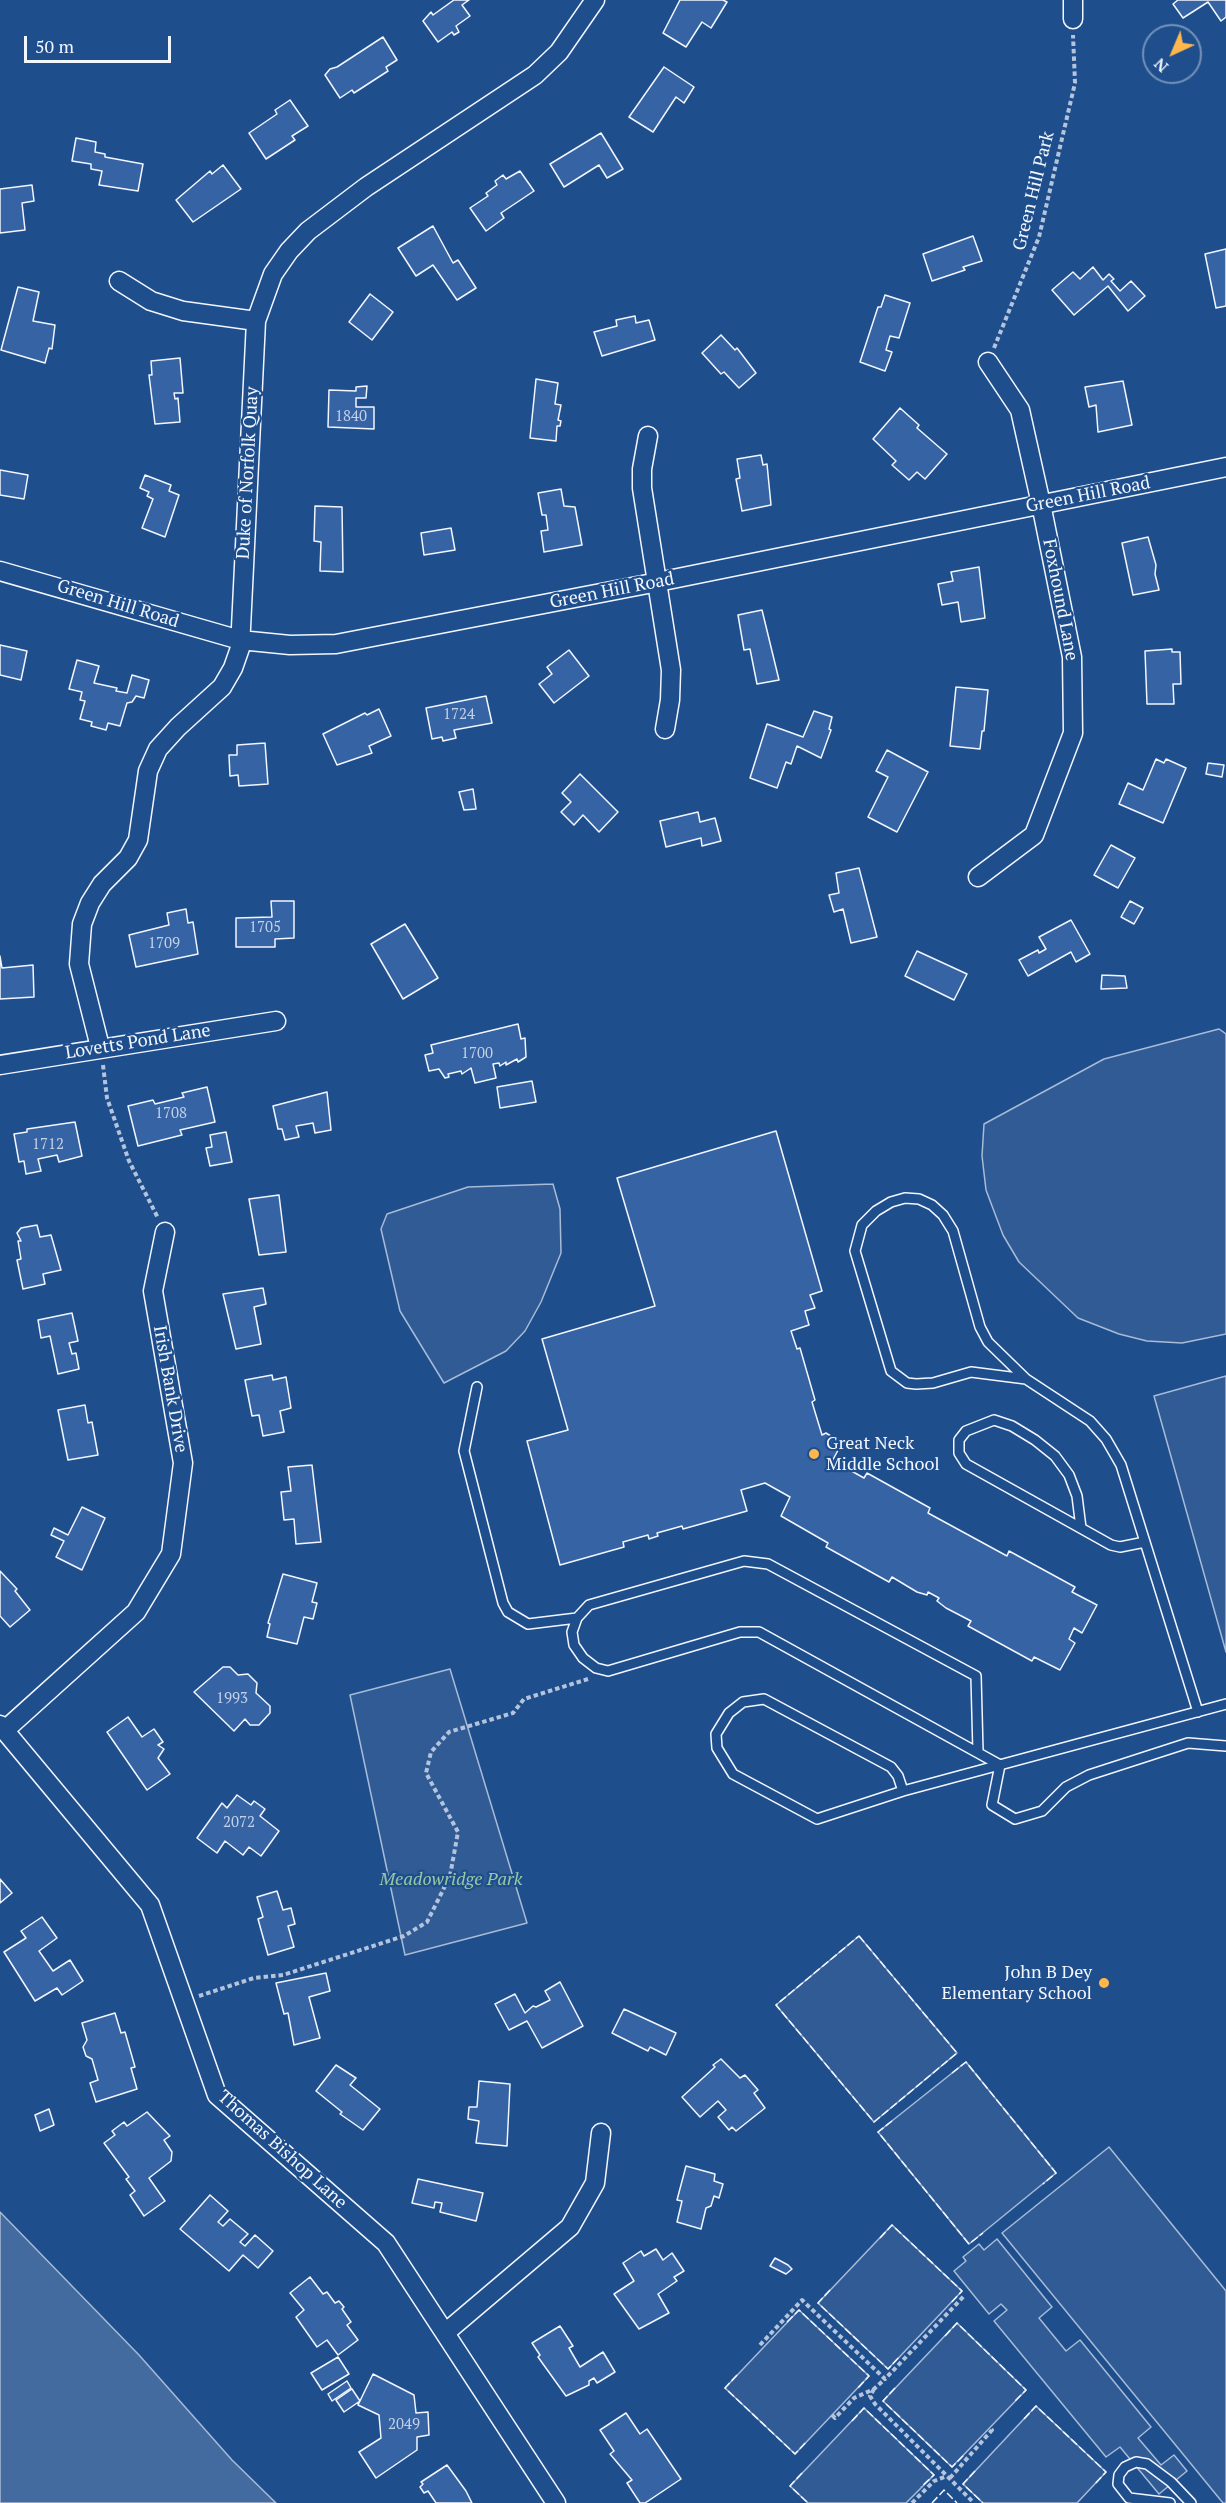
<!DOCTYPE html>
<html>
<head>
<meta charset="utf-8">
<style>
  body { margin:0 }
  #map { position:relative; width:1226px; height:2503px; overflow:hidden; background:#1f4e8c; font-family:"PT Serif",serif }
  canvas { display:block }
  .north { position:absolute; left:1142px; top:24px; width:60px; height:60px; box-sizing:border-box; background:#1f4e8c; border:2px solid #7391ba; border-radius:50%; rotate:224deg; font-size:16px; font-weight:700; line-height:24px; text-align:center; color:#f2f6ff }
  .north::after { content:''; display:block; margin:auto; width:21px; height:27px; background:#ffb74d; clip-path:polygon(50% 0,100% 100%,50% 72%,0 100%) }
  .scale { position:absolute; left:24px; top:36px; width:147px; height:27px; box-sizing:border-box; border:3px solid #f2f6ff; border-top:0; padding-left:8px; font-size:18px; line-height:21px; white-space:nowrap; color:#f2f6ff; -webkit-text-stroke:4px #1f4e8c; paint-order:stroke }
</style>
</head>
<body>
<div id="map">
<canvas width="1226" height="2503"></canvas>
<div class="north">N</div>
<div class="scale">50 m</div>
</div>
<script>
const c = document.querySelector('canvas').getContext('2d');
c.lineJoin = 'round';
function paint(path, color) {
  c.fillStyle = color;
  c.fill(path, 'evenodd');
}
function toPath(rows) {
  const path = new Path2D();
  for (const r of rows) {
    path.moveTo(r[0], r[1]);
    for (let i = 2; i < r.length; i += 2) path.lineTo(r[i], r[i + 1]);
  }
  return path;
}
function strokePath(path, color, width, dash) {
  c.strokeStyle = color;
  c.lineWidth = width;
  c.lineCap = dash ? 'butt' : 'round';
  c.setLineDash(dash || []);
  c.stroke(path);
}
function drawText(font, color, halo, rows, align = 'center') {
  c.font = font + ' "PT Serif",serif';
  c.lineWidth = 4.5;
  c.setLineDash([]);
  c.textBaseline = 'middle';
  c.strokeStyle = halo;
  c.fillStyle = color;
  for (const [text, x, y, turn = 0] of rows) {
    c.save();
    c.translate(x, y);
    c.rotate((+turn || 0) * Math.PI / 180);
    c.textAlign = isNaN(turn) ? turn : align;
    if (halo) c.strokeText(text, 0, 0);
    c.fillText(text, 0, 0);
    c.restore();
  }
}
const built = toPath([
  [1219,1029,1226,1034,1226,1334,1182,1343,1147,1341,1119,1334,1078,1318,1019,1262,1003,1235,986,1190,982,1156,984,1124,1104,1059,1219,1029],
  [553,1184,560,1209,561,1253,541,1302,525,1331,506,1351,444,1383,400,1311,381,1229,387,1214,468,1187,553,1184],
  [1226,1376,1226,1652,1154,1396,1226,1376],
  [450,1669,527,1923,405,1955,350,1695,450,1669],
  [859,1936,957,2053,874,2122,776,2005,859,1936],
  [966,2062,1056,2173,969,2244,878,2132,966,2062],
  [1109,2147,1226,2291,1226,2503,1223,2503,1002,2233,1109,2147],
  [892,2225,962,2291,888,2369,818,2303,892,2225],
  [997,2239,1052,2307,1039,2318,1066,2351,1080,2340,1151,2427,1138,2438,1161,2465,1174,2455,1187,2471,1159,2494,1120,2447,1106,2457,994,2321,1007,2310,1001,2304,989,2314,954,2271,966,2261,963,2257,979,2244,984,2250,997,2239],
  [799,2310,869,2376,795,2454,725,2388,799,2310],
  [957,2323,1026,2390,952,2467,883,2401,957,2323],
  [1036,2406,1106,2472,1077,2503,983,2503,963,2484,1036,2406],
  [864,2408,934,2475,906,2503,808,2503,790,2486,864,2408]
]);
const water = toPath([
  [0,2212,139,2355,232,2460,276,2503,0,2503,0,2212]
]);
const building = toPath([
  [454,0,469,0,462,5,470,16,456,26,459,32,454,35,452,32,438,42,423,21,431,12,433,15,454,0],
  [680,0,723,0,727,2,711,28,702,22,686,47,663,33,680,0],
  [1178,0,1226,0,1226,17,1221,21,1208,2,1183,18,1173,4,1178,0],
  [383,37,397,60,386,67,388,71,354,93,352,90,340,98,325,75,330,69,337,67,383,37],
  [664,67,694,87,684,103,676,97,653,132,629,117,664,67],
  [290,100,308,126,292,136,295,140,266,159,249,133,277,114,275,110,290,100],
  [601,133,623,169,607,178,599,165,564,187,550,164,601,133],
  [76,138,96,142,95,152,105,154,105,157,143,164,138,191,99,185,102,171,91,169,91,164,72,161,76,138],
  [223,165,241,189,193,222,176,200,210,171,212,174,223,165],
  [520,171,534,191,501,213,504,218,486,231,470,208,488,196,486,193,497,185,495,181,503,175,506,179,520,171],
  [32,185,34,201,22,203,25,230,0,233,0,189,32,185],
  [433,226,453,263,458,260,476,288,457,300,433,265,416,276,398,248,433,226],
  [973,236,982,261,963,267,965,270,932,281,923,254,973,236],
  [1226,249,1226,306,1216,308,1205,254,1226,249],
  [1093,267,1103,280,1109,274,1114,279,1111,281,1120,291,1131,281,1145,296,1128,311,1108,286,1074,315,1052,290,1073,272,1080,279,1093,267],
  [18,287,39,292,33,321,55,325,52,349,49,348,45,363,1,350,18,287],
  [370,294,393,312,372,340,349,322,370,294],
  [885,295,910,303,899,338,890,336,886,350,892,352,885,371,860,362,878,307,881,307,885,295],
  [635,316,636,323,649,320,655,340,602,356,594,332,617,326,616,320,635,316],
  [721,335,735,350,737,348,756,373,739,388,724,372,721,374,702,353,721,335],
  [180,358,183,393,174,393,175,399,178,398,180,422,155,424,149,375,152,375,151,361,180,358],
  [536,379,558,383,555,404,561,405,558,420,561,421,560,426,557,426,556,441,530,438,536,379],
  [1123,381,1132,425,1098,432,1096,405,1089,407,1085,387,1123,381],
  [367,386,366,398,356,398,356,407,374,407,374,429,328,427,329,390,356,391,356,387,367,386],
  [900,408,919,425,917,428,947,454,925,479,917,472,909,480,892,465,896,461,873,439,900,408],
  [761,455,763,465,767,464,771,505,742,511,736,479,740,478,737,459,761,455],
  [0,470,28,475,24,499,0,495,0,470],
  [145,475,171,485,169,491,179,495,165,537,142,528,153,499,147,496,149,492,140,488,145,475],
  [561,489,564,506,575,507,582,545,544,552,541,531,548,530,546,515,542,515,538,493,561,489],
  [315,506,342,507,343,572,320,571,321,542,314,541,315,506],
  [451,528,455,550,424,555,421,533,451,528],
  [1148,537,1156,565,1155,574,1159,590,1133,595,1122,543,1148,537],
  [979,567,985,618,961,622,958,602,942,605,938,584,953,581,951,572,979,567],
  [762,610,779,680,757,684,750,649,744,650,738,615,762,610],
  [0,645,27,651,21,680,0,675,0,645],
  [1172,649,1172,652,1180,652,1181,684,1173,684,1174,704,1147,704,1145,651,1172,649],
  [569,650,589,676,554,703,539,684,552,674,547,667,569,650],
  [77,660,99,666,94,683,117,688,116,691,127,693,132,675,149,680,144,698,136,696,132,702,127,703,120,726,108,723,106,730,91,726,92,722,80,719,85,701,80,700,82,692,69,689,77,660],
  [956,687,988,690,984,731,982,731,980,749,950,746,956,687],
  [486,696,492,723,454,730,456,738,443,741,442,737,432,739,426,708,486,696],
  [379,709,391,736,369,746,372,753,337,765,323,734,365,713,367,715,379,709],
  [814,711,832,717,829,729,831,730,821,758,797,746,791,764,786,762,777,788,750,778,767,724,803,737,814,711],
  [265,743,268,784,239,786,238,775,230,776,229,755,237,755,237,745,265,743],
  [887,750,928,772,897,832,868,817,888,777,876,771,887,750],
  [1156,759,1164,763,1166,759,1186,768,1163,823,1119,804,1128,783,1143,790,1156,759],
  [1208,763,1224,765,1222,777,1206,774,1208,763],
  [580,774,618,812,599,832,583,815,574,825,561,812,571,802,562,793,580,774],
  [473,789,476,809,464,810,459,792,473,789],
  [698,812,700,822,715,818,721,841,702,846,701,838,666,847,660,821,698,812],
  [1111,845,1135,858,1118,888,1094,875,1111,845],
  [859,868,877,937,851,943,843,909,834,912,829,895,839,893,836,873,859,868],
  [271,901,294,901,294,938,275,939,275,947,236,947,236,918,272,917,271,901],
  [1130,901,1143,908,1134,924,1121,917,1130,901],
  [186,909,188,923,193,922,198,954,136,967,129,935,169,925,167,913,186,909],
  [1071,920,1090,954,1076,962,1071,952,1028,976,1019,960,1038,950,1039,953,1046,949,1039,937,1071,920],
  [405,924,438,978,403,999,371,944,405,924],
  [917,951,967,974,954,1000,905,976,917,951],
  [0,956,2,968,33,965,34,997,0,999,0,956],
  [1102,975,1125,976,1127,988,1101,989,1102,975],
  [518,1024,521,1039,525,1038,526,1057,518,1062,517,1059,506,1065,506,1062,500,1066,499,1063,493,1064,496,1078,475,1083,471,1068,462,1074,461,1071,448,1074,449,1077,445,1078,439,1069,429,1071,425,1055,433,1053,431,1045,518,1024],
  [532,1081,536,1102,500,1108,497,1087,532,1081],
  [207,1087,215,1122,180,1130,182,1135,138,1146,128,1106,153,1100,155,1104,184,1097,182,1093,207,1087],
  [327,1092,331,1130,315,1133,313,1123,296,1126,299,1137,285,1140,282,1129,278,1129,273,1106,327,1092],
  [75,1122,82,1156,59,1162,57,1155,38,1159,41,1171,26,1174,24,1161,19,1162,14,1134,27,1132,27,1129,75,1122],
  [776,1131,822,1291,810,1295,815,1308,805,1311,809,1325,791,1331,797,1349,800,1348,815,1400,812,1402,822,1435,826,1433,842,1443,830,1465,837,1469,839,1464,864,1478,867,1473,930,1508,928,1513,1007,1556,1009,1551,1075,1587,1072,1592,1097,1605,1082,1633,1074,1628,1069,1639,1075,1643,1060,1670,1034,1657,1032,1661,968,1626,971,1621,946,1608,937,1601,939,1598,928,1592,927,1595,917,1592,892,1577,889,1582,826,1547,828,1543,781,1516,790,1497,765,1483,741,1490,747,1511,683,1529,682,1526,657,1533,658,1536,649,1539,648,1535,623,1542,624,1547,560,1565,527,1441,568,1430,542,1339,655,1306,617,1178,776,1131],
  [226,1132,232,1162,210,1166,206,1148,212,1147,210,1135,226,1132],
  [279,1195,286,1252,259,1255,249,1199,279,1195],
  [37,1225,40,1237,51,1235,61,1270,43,1274,45,1284,23,1289,17,1260,21,1259,18,1241,21,1241,17,1233,21,1228,37,1225],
  [263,1288,266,1304,254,1307,261,1344,236,1349,223,1294,263,1288],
  [72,1313,78,1341,69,1343,72,1354,76,1353,79,1369,58,1374,50,1336,41,1338,38,1320,72,1313],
  [272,1375,273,1380,286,1377,291,1408,280,1411,284,1432,263,1436,259,1415,252,1416,245,1380,272,1375],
  [85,1405,88,1423,92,1422,98,1455,68,1460,58,1410,85,1405],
  [312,1465,321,1542,296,1544,294,1519,284,1520,281,1492,291,1491,288,1467,312,1465],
  [82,1507,105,1518,82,1570,56,1557,64,1541,51,1535,54,1528,68,1535,82,1507],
  [0,1571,17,1589,15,1591,30,1610,10,1627,0,1616,0,1571],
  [283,1574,317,1583,312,1602,317,1603,313,1619,304,1617,297,1644,267,1637,270,1624,268,1623,283,1574],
  [223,1667,230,1667,238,1675,248,1674,257,1683,256,1693,270,1706,270,1713,259,1725,250,1725,245,1719,234,1731,194,1692,223,1667],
  [128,1717,142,1737,154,1729,163,1742,158,1745,164,1749,158,1758,170,1774,147,1790,107,1732,128,1717],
  [237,1795,251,1805,254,1801,265,1809,260,1816,279,1831,261,1856,249,1847,243,1855,225,1841,217,1853,197,1838,222,1803,227,1808,237,1795],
  [0,1879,12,1893,0,1903,0,1879],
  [277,1891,283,1910,291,1908,295,1924,288,1926,294,1947,268,1955,258,1919,263,1917,257,1897,277,1891],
  [42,1917,57,1938,39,1951,53,1971,70,1960,83,1981,62,1995,57,1988,35,2001,4,1952,26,1938,21,1931,42,1917],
  [326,1973,330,1991,309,1997,320,2038,294,2045,288,2013,284,2014,276,1983,326,1973],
  [560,1982,583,2026,542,2048,527,2021,509,2030,495,2004,515,1994,525,2013,533,2006,536,2007,550,2000,545,1991,560,1982],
  [624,2009,676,2033,666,2055,650,2047,648,2051,612,2033,624,2009],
  [115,2013,121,2033,125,2032,135,2067,131,2068,137,2089,96,2102,90,2083,98,2080,92,2059,86,2056,83,2047,87,2040,82,2023,115,2013],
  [721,2059,740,2078,745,2075,758,2090,754,2093,765,2108,736,2131,732,2127,729,2130,718,2117,726,2110,718,2101,700,2117,682,2097,715,2067,713,2065,721,2059],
  [336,2065,356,2078,350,2085,380,2109,363,2130,340,2114,342,2112,316,2091,336,2065],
  [479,2081,510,2084,507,2146,476,2143,479,2121,468,2119,469,2107,477,2107,479,2081],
  [49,2109,54,2125,40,2131,35,2115,49,2109],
  [147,2112,170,2136,164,2140,172,2152,171,2161,149,2178,165,2201,144,2216,130,2195,135,2191,126,2179,129,2177,104,2143,115,2135,112,2131,124,2122,127,2126,147,2112],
  [686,2166,715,2174,714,2181,723,2184,719,2198,714,2196,711,2206,706,2208,701,2229,677,2222,682,2201,677,2200,686,2166],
  [418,2179,483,2193,476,2221,440,2212,442,2203,435,2202,434,2208,412,2203,418,2179],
  [210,2195,228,2211,218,2222,223,2226,230,2219,248,2234,240,2242,245,2246,255,2235,273,2251,258,2268,243,2255,229,2271,180,2229,210,2195],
  [656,2249,663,2260,672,2253,684,2271,674,2277,677,2281,658,2294,669,2313,639,2329,614,2294,634,2281,623,2263,641,2251,644,2256,656,2249],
  [775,2258,788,2265,792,2269,786,2274,770,2266,775,2258],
  [310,2277,323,2294,327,2292,335,2303,339,2301,344,2307,342,2309,351,2322,347,2325,358,2340,338,2355,327,2340,317,2347,296,2317,304,2310,290,2293,310,2277],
  [560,2326,573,2346,569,2348,580,2367,603,2352,615,2372,597,2383,594,2378,589,2381,589,2385,566,2396,538,2357,540,2355,532,2343,560,2326],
  [338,2357,349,2374,322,2390,311,2373,338,2357],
  [373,2374,414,2395,416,2413,428,2412,429,2435,417,2437,417,2450,376,2478,359,2452,381,2438,379,2415,358,2405,373,2374],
  [347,2381,351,2388,332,2401,328,2394,347,2381],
  [352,2389,360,2401,344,2412,336,2400,352,2389],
  [626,2413,640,2434,647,2429,681,2479,645,2503,640,2503,627,2483,632,2480,610,2454,614,2451,600,2430,626,2413],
  [447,2465,466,2491,472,2503,436,2503,428,2491,424,2493,420,2487,423,2484,421,2482,447,2465]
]);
const path = toPath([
  [994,348,1039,237,1075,83,1073,35],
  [103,1065,107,1098,129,1161,158,1218],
  [199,1996,254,1978,283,1975,404,1936,427,1922,450,1876,458,1832,426,1773,431,1752,449,1732,513,1713,524,1699,588,1679],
  [760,2345,802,2300,885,2379,965,2295],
  [874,2389,870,2396,875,2404,974,2503],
  [832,2415,835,2418,854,2398,874,2389,885,2379],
  [950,2478,992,2430,989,2428],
  [912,2503,934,2481,947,2476]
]);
const service = toPath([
  [905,1198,919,1199,932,1205,943,1215,953,1231,980,1327,988,1342,1026,1379,971,1372,933,1383,916,1384,907,1383,891,1371,855,1251,862,1225,876,1211,891,1202,905,1198],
  [1026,1379,1090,1421,1106,1439,1121,1465,1198,1712],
  [477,1387,464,1451,503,1603,508,1612,528,1624,577,1618],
  [1081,1528,1077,1496,1069,1475,1055,1456,1035,1440,1012,1426,994,1420,966,1431,959,1440,959,1453,966,1464,1111,1545,1120,1547,1145,1542],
  [978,1752,976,1676,768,1564,744,1561,589,1605,577,1618,572,1632,574,1645,583,1658,596,1668,608,1671,740,1632,759,1632,1000,1765,992,1805,1015,1819,1042,1811,1066,1787,1089,1775,1188,1743,1226,1746],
  [903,1791,898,1776,891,1767,764,1699,743,1702,729,1713,716,1734,717,1748,733,1774,817,1819,903,1791,1226,1704],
  [1170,2503,1129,2498,1118,2484,1119,2475,1125,2467,1136,2462,1147,2464,1171,2482,1191,2503]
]);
const minor = toPath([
  [1073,19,1073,0],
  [119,281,151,301,183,311,256,321],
  [648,436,642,469,642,488,671,670,670,700,665,729],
  [0,571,240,640,290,645,336,644,658,582,1226,467],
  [978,877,1034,835,1073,733,1072,657,1041,504,1020,410,988,362],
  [100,1047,79,964,82,924,90,903,102,884,128,858,138,840,148,771,158,749,178,727,222,687,233,668,240,648,256,321,273,274,289,251,308,231,366,187,535,75,559,52,595,0],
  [0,1065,276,1021],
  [0,1725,150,1905,217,2095,386,2243,556,2503],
  [5,1730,136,1612,171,1554,183,1463,153,1291,165,1232],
  [445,2333,570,2227,595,2183,601,2133]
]);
const fence = toPath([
  [859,1936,957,2053,874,2122,776,2005,859,1936],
  [952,2073,966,2062,1056,2173,1043,2184],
  [892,2121,878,2132,969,2244,983,2233],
  [880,2238,892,2225,962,2291,950,2304],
  [830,2290,818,2303,888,2369,900,2356],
  [787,2322,799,2310,869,2376,857,2389],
  [945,2336,957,2323,1026,2390,1014,2402],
  [737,2375,725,2388,795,2454,807,2441],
  [895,2388,883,2401,952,2467,965,2454],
  [1024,2419,1036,2406,1106,2472,1094,2485],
  [852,2421,864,2408,934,2475,921,2487],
  [975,2471,963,2484,983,2503],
  [802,2473,790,2486,808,2503],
  [932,2503,944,2490,957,2503]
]);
const markers = [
  [814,1454,6,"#ffb74d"],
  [1104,1983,6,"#ffb74d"]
];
const numberNames = [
  ["1840",351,417],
  ["1724",459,715],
  ["1705",265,928],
  ["1709",164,944],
  ["1700",477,1054],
  ["1708",171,1114],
  ["1712",48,1145],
  ["1993",232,1699],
  ["2072",239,1823],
  ["2049",404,2425]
];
const streetNames = [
  ["Green Hill Park",1034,191,-76],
  ["Duke of Norfolk Quay",248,473,-87],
  ["Green Hill Road",1088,495,-11],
  ["Green Hill Road",612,591,-11],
  ["Foxhound Lane",1060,600,79],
  ["Green Hill Road",118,604,17],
  ["Lovetts Pond Lane",138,1042,-9],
  ["Irish Bank Drive",170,1389,80],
  ["Thomas Bishop Lane",282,2150,42]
];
const poiNames = [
  ["Great Neck",826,1444],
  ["Middle School",826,1465],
  ["John B Dey",1092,1973,"right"],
  ["Elementary School",1092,1994,"right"]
];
const parkNames = [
  ["Meadowridge Park",451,1880]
];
paint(built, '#305b95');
strokePath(built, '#a8bbd7', 1.5);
paint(water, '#446ba0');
strokePath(water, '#a8bbd7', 1.5);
paint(building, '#3563a3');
strokePath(building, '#f2f6ff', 1.5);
strokePath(service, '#f2f6ff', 12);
strokePath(minor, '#f2f6ff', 21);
strokePath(path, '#b3c4dc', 4, [4.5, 3]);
strokePath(service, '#1f4e8c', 9);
strokePath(minor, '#1f4e8c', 18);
strokePath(fence, '#f2f6ff', 1.5, [8, 3]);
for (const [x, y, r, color] of markers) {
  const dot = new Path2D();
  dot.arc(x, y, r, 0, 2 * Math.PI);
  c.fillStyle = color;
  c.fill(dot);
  strokePath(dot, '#1f4e8c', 2);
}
drawText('15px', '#c3d1e8', null, numberNames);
drawText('18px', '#f2f6ff', '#1f4e8c', streetNames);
drawText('18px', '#f2f6ff', '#1f4e8c', poiNames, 'left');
drawText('italic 18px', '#97c8a6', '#1f4e8c', parkNames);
</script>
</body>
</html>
